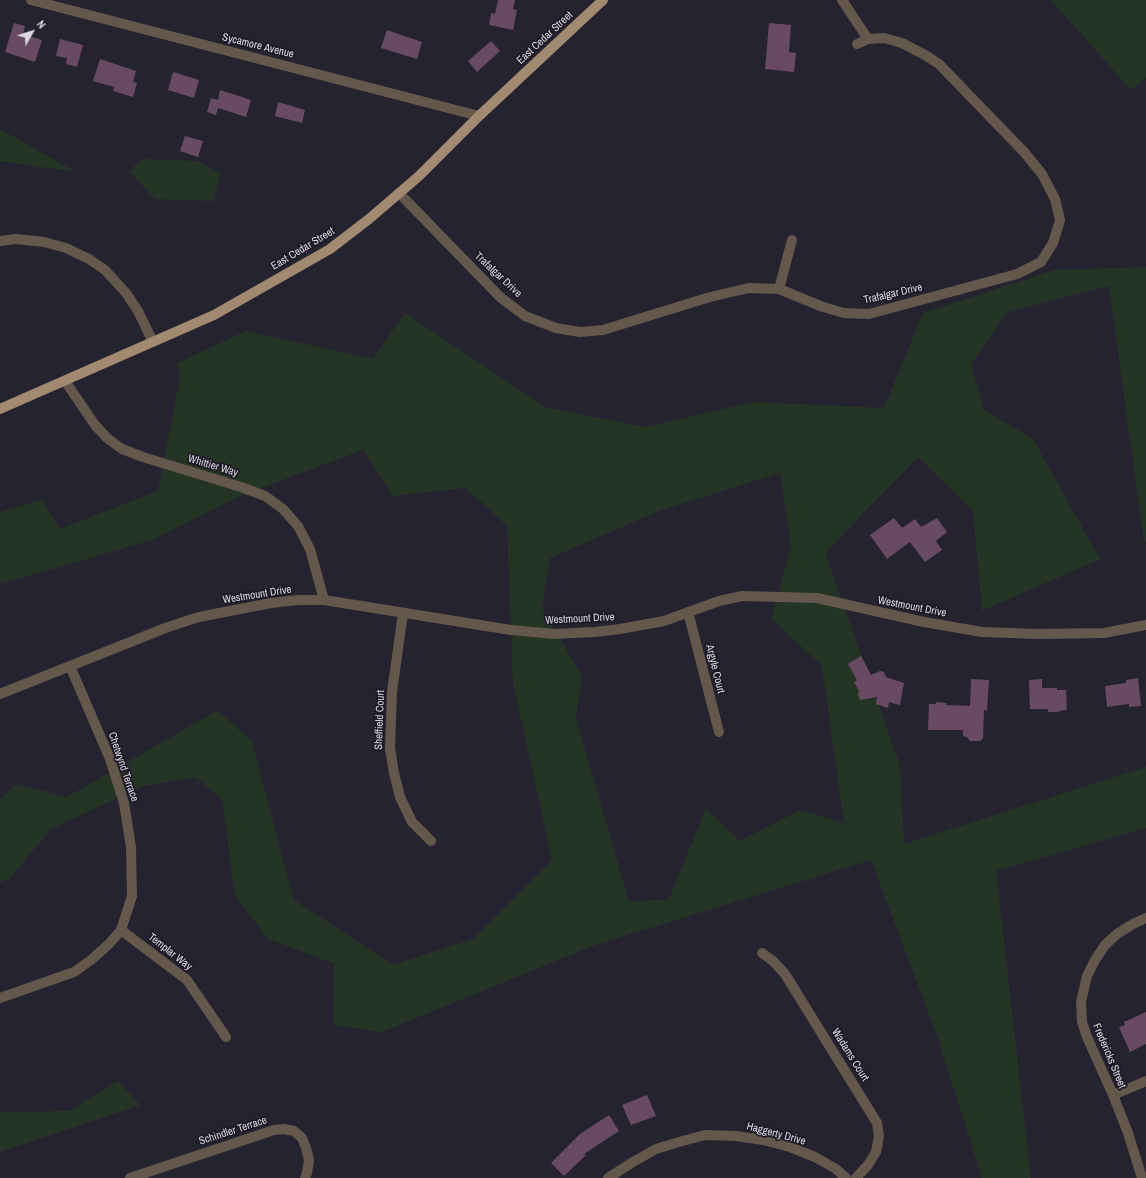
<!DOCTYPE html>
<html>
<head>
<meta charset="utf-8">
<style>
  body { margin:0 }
  #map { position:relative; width:1146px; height:1178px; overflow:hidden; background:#262330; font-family:"Archivo Narrow",sans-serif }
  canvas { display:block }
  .north { position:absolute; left:12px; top:12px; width:40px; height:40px; -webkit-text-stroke:3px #1d1926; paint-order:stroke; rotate:51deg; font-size:11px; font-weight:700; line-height:16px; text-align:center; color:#dcd9e3 }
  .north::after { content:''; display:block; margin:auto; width:14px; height:18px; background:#dcd9e3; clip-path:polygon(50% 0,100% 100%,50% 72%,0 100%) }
</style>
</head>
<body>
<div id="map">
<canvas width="1146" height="1178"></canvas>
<div class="north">N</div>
</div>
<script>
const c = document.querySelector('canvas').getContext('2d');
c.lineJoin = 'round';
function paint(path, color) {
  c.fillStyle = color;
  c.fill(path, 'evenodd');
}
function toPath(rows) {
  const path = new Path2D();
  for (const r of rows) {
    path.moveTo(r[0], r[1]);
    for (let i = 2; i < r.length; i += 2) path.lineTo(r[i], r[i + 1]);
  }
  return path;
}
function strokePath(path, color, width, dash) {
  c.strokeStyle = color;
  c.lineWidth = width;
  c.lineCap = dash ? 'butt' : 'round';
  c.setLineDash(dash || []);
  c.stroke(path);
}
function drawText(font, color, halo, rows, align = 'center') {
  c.font = font + ' "Archivo Narrow",sans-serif';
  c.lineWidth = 3.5;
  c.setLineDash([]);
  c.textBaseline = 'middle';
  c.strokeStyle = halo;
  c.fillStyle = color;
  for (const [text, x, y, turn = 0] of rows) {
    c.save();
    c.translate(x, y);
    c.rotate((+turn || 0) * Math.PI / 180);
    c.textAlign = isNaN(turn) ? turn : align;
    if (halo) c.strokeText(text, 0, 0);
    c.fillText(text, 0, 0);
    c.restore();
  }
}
const green = toPath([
  [1051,0,1146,0,1146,77,1131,90],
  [0,129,76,172,0,161],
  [143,159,197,161,220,173,214,201,155,199,129,171],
  [1146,267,1146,541,1144,543,1109,286,1008,312,971,364,984,410,1033,439,1100,559,982,611,973,511,918,457,825,553,900,765,904,844,1146,767,1146,828,996,871,1031,1178,982,1178,936,1033,871,860,595,945,382,1032,333,1025,334,964,267,938,235,895,222,800,196,777,143,786,51,829,9,879,0,882,0,799,16,784,67,797,218,710,252,742,294,900,393,965,473,939,552,860,513,684,507,526,466,488,393,496,363,450,242,495,152,540,0,584,0,512,42,500,60,529,158,491,180,377,177,363,246,331,373,359,405,313,545,407,645,427,754,402,884,408,923,313,1055,270],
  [780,473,791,547,771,618,822,666,844,823,800,810,740,841,706,808,669,899,629,902,576,718,582,676,542,608,550,558,659,511],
  [118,1081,140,1105,0,1152,0,1112,69,1111]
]);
const building = toPath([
  [498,0,515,0,513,9,517,10,513,30,489,25,491,13,495,14],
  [14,23,25,26,23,34,42,40,35,62,5,52],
  [769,23,791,25,789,52,796,53,794,72,765,69],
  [387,30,422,42,417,59,381,48],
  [60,39,83,45,77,67,66,64,67,58,56,56],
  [491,41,500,51,477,72,468,61],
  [100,59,136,71,133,82,137,83,133,97,113,91,114,87,93,81],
  [173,72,199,80,194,98,168,90],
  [220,90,251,100,246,117,218,108,216,115,207,112,211,98,218,100],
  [278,102,305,110,302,123,275,116],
  [185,136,203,141,198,157,180,151],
  [894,518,902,528,915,519,921,527,937,518,947,532,936,541,942,550,925,562,910,542,887,559,870,535],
  [861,656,871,675,880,671,884,672,886,677,904,683,900,705,889,702,888,708,876,704,877,697,860,700,858,694,859,691,854,682,857,680,848,664],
  [1138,678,1141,706,1129,707,1129,704,1107,707,1105,686,1126,683,1126,680],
  [971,679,989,680,987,711,984,710,983,738,980,741,970,741,967,737,963,736,963,730,928,730,929,704,936,704,936,702,946,703,946,705,970,706],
  [1042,679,1042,688,1057,688,1057,690,1066,690,1067,710,1059,711,1059,712,1048,712,1048,709,1030,709,1029,680],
  [1146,1012,1146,1044,1130,1052,1119,1027,1125,1025,1124,1022],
  [647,1095,656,1116,631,1125,622,1105],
  [609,1115,619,1131,584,1154,586,1155,564,1176,551,1163,580,1134]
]);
const minor = toPath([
  [31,0,479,116],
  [842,0,868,39],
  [399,193,500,297,525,316,556,328,580,332,603,330,710,297,749,288,779,289,823,307,844,313,869,314,1017,274,1041,262,1053,243,1060,220,1055,199,1042,174,1024,152,939,64,925,55,902,43,884,38,868,39,857,44],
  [0,241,16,239,44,242,66,248,89,259,105,270,126,293,138,311,153,342],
  [779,289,792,240],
  [65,381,95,425,107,438,122,449,143,457,241,487,265,496,283,509,298,526,310,549,324,600],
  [688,612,719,732],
  [403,613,392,692,390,748,394,773,400,797,412,822,431,841],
  [0,694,168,627,199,617,271,603,298,600,324,600,511,630,555,634,595,632,620,629,664,621,719,601,742,596,817,598,924,622,982,632,1038,634,1104,633,1146,625],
  [121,930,187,980,226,1037],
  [762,953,773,961,785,974,877,1123,879,1136,876,1152,868,1165,856,1178],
  [0,998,74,972,91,960,109,944,121,930,132,896,131,847,124,803,110,759,70,666],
  [1113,1095,1146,1081],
  [130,1178,274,1130,284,1129,294,1131,302,1138,306,1148,309,1160,307,1173,305,1178],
  [608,1178,633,1162,656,1149,679,1142,705,1135,736,1136,763,1140,790,1147,815,1157,836,1169,846,1178],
  [1142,1178,1128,1133,1113,1095,1087,1037,1082,1022,1081,1002,1087,976,1095,960,1105,945,1117,934,1133,924,1146,918]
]);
const major = toPath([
  [0,409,214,315,330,249,369,219,419,176,479,116,603,0]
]);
const streetNames = [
  ["East Cedar Street",545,38,-43],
  ["Sycamore Avenue",258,46,14],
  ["East Cedar Street",303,249,-31],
  ["Trafalgar Drive",498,275,43],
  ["Trafalgar Drive",893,294,-13],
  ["Whittier Way",213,466,17],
  ["Westmount Drive",257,595,-9],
  ["Westmount Drive",912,607,11],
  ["Westmount Drive",580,619,-3],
  ["Argyle Court",715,669,76],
  ["Sheffield Court",380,720,-88],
  ["Chetwynd Terrace",123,767,71],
  ["Templar Way",170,952,38],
  ["Wadams Court",850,1055,58],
  ["Fredericks Street",1109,1056,67],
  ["Schindler Terrace",233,1131,-18],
  ["Haggerty Drive",776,1134,15]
];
paint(green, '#253525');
paint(building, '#684a63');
strokePath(minor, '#63584b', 10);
strokePath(major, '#a18a70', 10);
drawText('11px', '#dcd9e3', '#1d1926', streetNames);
</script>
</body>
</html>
